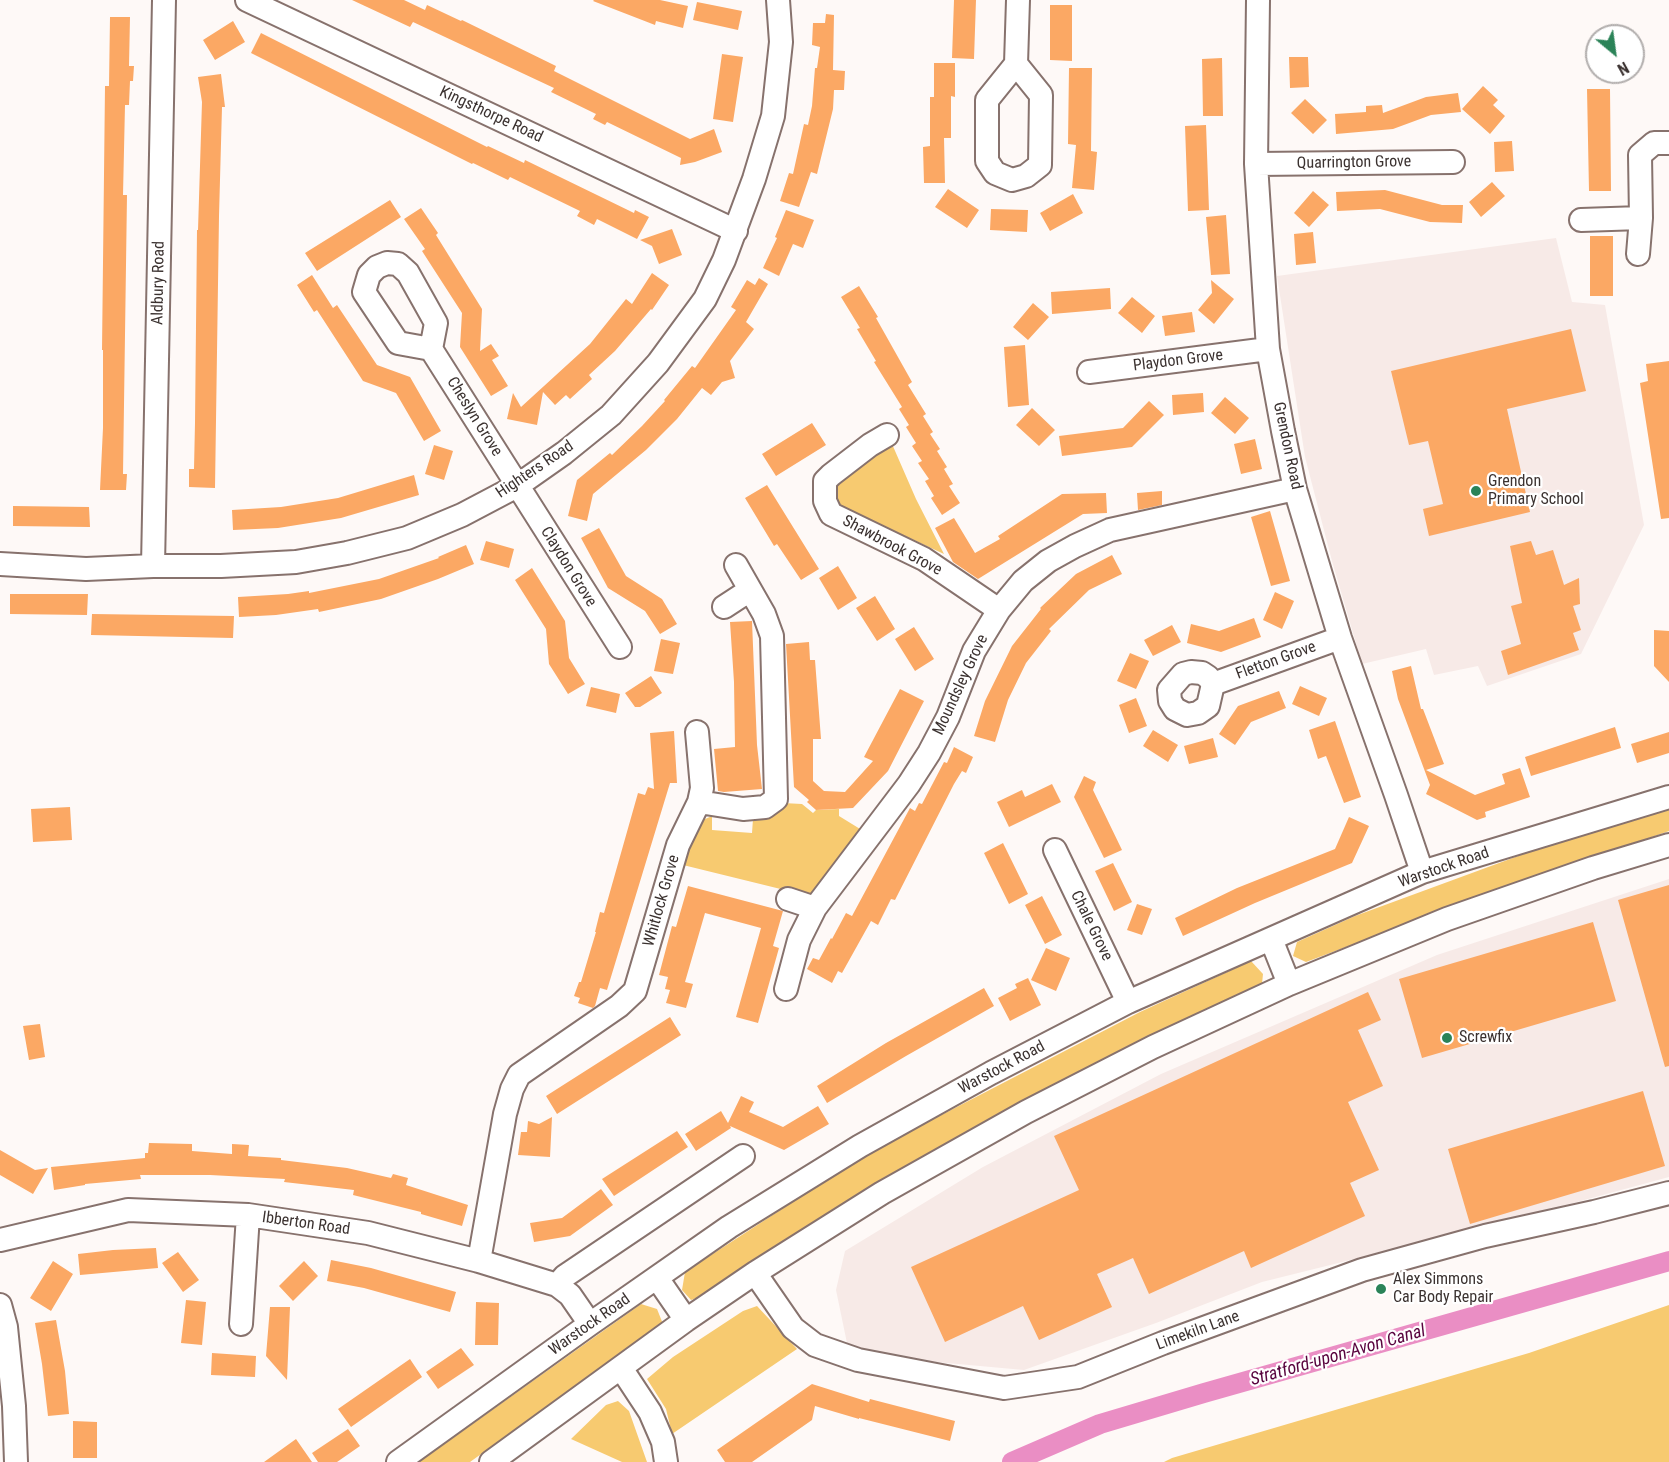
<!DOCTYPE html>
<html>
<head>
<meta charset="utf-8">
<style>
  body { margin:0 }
  #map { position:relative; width:1669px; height:1462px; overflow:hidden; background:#fef9f7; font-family:"Roboto Condensed",sans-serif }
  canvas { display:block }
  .north { position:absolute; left:1585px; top:24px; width:60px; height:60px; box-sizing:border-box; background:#fff; border:2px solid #b1adac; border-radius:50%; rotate:151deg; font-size:16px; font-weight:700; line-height:24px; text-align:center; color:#3b3230 }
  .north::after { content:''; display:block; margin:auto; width:21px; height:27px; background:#2b8358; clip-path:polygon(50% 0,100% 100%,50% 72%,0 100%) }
</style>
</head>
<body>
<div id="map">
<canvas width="1669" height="1462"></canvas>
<div class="north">N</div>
</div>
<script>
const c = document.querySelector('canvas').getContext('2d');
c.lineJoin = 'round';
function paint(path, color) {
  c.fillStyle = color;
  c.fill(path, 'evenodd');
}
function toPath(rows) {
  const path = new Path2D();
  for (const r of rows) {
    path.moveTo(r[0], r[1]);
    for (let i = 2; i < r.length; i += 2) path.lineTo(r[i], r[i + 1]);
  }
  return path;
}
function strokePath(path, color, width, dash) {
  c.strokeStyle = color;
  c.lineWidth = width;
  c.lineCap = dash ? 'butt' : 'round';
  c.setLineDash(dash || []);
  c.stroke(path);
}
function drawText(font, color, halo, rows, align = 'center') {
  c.font = font + ' "Roboto Condensed",sans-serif';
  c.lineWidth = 4.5;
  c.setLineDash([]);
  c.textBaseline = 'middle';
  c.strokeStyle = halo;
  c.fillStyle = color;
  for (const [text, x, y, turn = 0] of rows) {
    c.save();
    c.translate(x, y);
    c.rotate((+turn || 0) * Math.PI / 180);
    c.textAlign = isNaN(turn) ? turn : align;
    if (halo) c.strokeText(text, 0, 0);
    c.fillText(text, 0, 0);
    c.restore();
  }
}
const built = toPath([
  [1556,238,1572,302,1605,305,1644,525,1581,654,1487,686,1478,666,1434,675,1426,649,1362,664,1332,561,1305,457,1277,276],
  [1669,879,1669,1177,1507,1221,1262,1282,1156,1323,1024,1370,936,1362,848,1348,836,1290,845,1251,983,1167,1161,1074,1437,955]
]);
const green = toPath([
  [892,444,916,499,944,554,838,505,835,492,836,481,874,453],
  [783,803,802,804,813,813,816,810,839,809,839,816,865,832,814,894,805,895,683,865,697,828,703,820,712,816,712,830,752,833,753,819],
  [1669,808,1669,831,1450,908,1306,962,1293,956,1297,942,1355,916,1578,834],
  [1251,961,1263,974,1262,984,946,1147,791,1236,707,1294,691,1300,682,1290,685,1272,868,1153,1140,1012],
  [641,1304,657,1309,663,1324,470,1462,419,1462],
  [1669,1305,1669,1462,1164,1462,1172,1458,1529,1353],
  [757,1306,797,1349,672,1434,666,1409,647,1379,673,1357,743,1311],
  [618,1401,629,1411,647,1462,622,1462,571,1439,606,1405]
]);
const canal = toPath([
  [1012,1462,1100,1424,1204,1393,1669,1261]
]);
const building = toPath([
  [352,0,404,0,425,10,427,5,461,21,462,20,556,66,554,71,690,139,714,129,722,152,695,162,680,165,681,158,607,122,605,125,593,119,596,114,551,92,554,88,413,22,410,27],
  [594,0,660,0,688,6,683,28,656,21,655,25,593,1],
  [954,0,976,0,974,59,952,58],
  [697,2,742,11,738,30,693,20],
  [1050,5,1072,5,1072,61,1050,60],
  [826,14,834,15,833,70,845,71,844,90,834,90,833,109,817,174,811,172,799,207,780,201,789,173,793,174,804,124,808,125,812,106,815,68,817,68,820,47,812,45,813,23,825,23],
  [110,17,130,17,129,66,134,66,133,81,130,81,129,105,125,105,123,195,127,195,123,474,127,474,126,490,100,490,103,428,103,350,102,350,105,86,109,86],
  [233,21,245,42,215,60,203,40],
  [261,33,487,147,488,146,524,163,525,160,634,213,635,210,649,217,637,239,597,219,594,225,577,216,580,211,510,177,508,180,473,163,472,164,251,53],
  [722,54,743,57,733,122,713,119],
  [1289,57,1308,57,1309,87,1290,88],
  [1222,58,1223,116,1203,116,1202,59],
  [934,63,955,63,955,97,951,96,951,138,944,138,945,183,924,183,923,147,930,146,930,97,934,97],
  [1069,68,1092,68,1091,151,1097,152,1094,190,1072,188,1076,145,1068,144],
  [221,74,225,107,222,107,219,216,215,488,189,487,189,469,194,469,195,423,197,230,198,230,202,102,198,77],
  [1483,86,1498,100,1493,105,1505,116,1490,134,1462,109],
  [1587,89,1610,89,1611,191,1589,191],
  [1458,93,1461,112,1431,115,1393,129,1336,134,1335,114,1366,112,1366,106,1382,105,1383,113,1426,97],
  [1305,99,1327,120,1313,134,1291,113],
  [1206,125,1209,210,1188,211,1185,126],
  [1512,141,1514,171,1495,172,1494,142],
  [1492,182,1505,196,1481,217,1469,202],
  [948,189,979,210,967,228,935,207],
  [1385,190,1442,205,1463,205,1462,223,1430,222,1380,209,1337,211,1336,192],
  [1313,191,1329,205,1309,227,1294,213],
  [1073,194,1083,213,1050,231,1040,213],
  [390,200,401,217,317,271,305,253],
  [421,208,438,233,436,235,482,309,480,351,491,344,499,356,492,360,508,386,491,396,460,347,462,313,422,251,425,249,404,219],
  [991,209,1028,210,1027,232,990,230],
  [786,210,814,220,803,248,793,244,779,276,763,268,777,238,775,237],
  [1226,215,1230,274,1211,275,1206,217],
  [672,229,682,255,659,264,652,246,640,240],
  [1313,232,1316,263,1296,265,1294,234],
  [1590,236,1613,236,1613,296,1590,296],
  [652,273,669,285,652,310,651,309,615,351,589,375,592,379,570,399,566,395,555,405,543,392,537,425,507,419,513,393,521,407,590,344,626,299,632,304],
  [312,275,333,308,337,305,377,365,410,377,441,431,424,441,396,393,363,381,317,310,314,312,297,285],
  [759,278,768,284,746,322,754,329,730,361,735,378,722,382,711,395,702,388,677,419,646,450,593,494,587,521,568,516,577,480,610,453,612,455,642,426,665,401,664,400,692,366,695,368,736,310,731,307,747,280,755,285],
  [1211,280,1234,299,1214,324,1198,310,1212,293],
  [859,286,878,317,876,318,912,382,908,385,926,414,923,416,933,432,930,434,940,449,937,451,947,467,944,469,953,484,949,486,960,503,942,515,931,498,934,496,925,481,929,479,918,463,922,461,912,446,916,443,906,427,909,425,899,409,902,407,874,362,876,361,857,329,860,328,841,297],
  [1110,288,1111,309,1052,314,1051,292],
  [1132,297,1155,316,1142,333,1118,313],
  [1033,303,1049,317,1028,340,1013,327],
  [1192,312,1195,332,1165,336,1162,316],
  [1571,329,1586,391,1507,409,1530,512,1429,536,1423,509,1443,504,1428,441,1409,445,1391,371],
  [1025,345,1029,405,1008,407,1004,347],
  [1669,361,1669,518,1661,519,1640,383,1648,381,1646,364],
  [1203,393,1204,412,1173,415,1172,395],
  [1225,397,1249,418,1235,434,1211,413],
  [1149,401,1164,415,1132,447,1062,456,1059,436,1123,428],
  [1032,408,1055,430,1039,446,1016,425],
  [812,423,826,445,776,476,762,454],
  [1255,439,1262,469,1241,474,1234,444],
  [434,445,453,451,444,480,425,474],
  [414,475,419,495,341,518,278,528,233,530,232,510,281,507,338,498],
  [767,485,819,569,801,580,777,544,774,546,745,498],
  [1162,491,1162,505,1138,510,1137,493],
  [1106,493,1107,513,1083,514,978,579,953,562,935,528,954,518,975,553,1000,539,998,536,1062,494],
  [13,506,89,507,90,527,13,526],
  [1270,511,1290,581,1271,586,1251,517],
  [599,528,626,576,662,599,677,624,660,634,645,611,608,588,581,538],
  [486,541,514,549,509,568,480,560],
  [1531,541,1536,555,1553,550,1564,585,1579,578,1580,604,1573,606,1581,630,1573,633,1579,650,1508,675,1501,651,1521,644,1511,606,1522,603,1510,546],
  [466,545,474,564,438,579,381,599,319,612,318,609,276,615,239,617,238,597,288,594,309,591,309,593,379,579,439,558,438,557],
  [1112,555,1122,574,1089,590,1049,629,1051,631,1026,663,1008,700,995,742,974,736,985,701,1012,646,1041,609,1040,608,1076,574],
  [838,566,857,598,838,610,819,578],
  [532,568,565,621,569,658,585,684,568,694,549,664,546,629,515,580],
  [1275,592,1294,601,1282,629,1263,620],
  [10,594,88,594,87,615,10,614],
  [875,596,895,629,877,641,856,608],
  [92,614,234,616,233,638,91,635],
  [1254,618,1261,637,1221,652,1187,643,1191,624,1219,631],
  [752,621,757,745,762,789,724,792,718,791,714,749,735,747,734,682,730,622],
  [1172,625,1181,642,1153,656,1144,640],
  [914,627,934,659,915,671,895,639],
  [1654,630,1669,631,1669,682,1654,666],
  [661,639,680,643,673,674,654,671],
  [809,642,810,660,815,660,821,739,813,739,813,781,824,791,845,792,873,761,864,757,900,689,924,701,888,771,853,808,816,810,807,802,809,800,794,787,786,644],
  [1130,653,1149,661,1136,689,1117,681],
  [1411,666,1421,709,1423,709,1444,764,1426,770,1475,795,1505,784,1502,774,1520,768,1530,797,1485,812,1486,817,1477,820,1426,794,1430,785,1398,699,1392,671],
  [651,676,662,693,640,707,635,707,625,693],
  [1300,686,1327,698,1319,716,1292,704],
  [591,687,620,694,616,713,586,706],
  [1279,691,1286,708,1251,722,1235,745,1219,734,1238,706],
  [1136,698,1147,726,1129,733,1119,705],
  [1335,721,1361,797,1344,803,1326,756,1318,759,1309,730],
  [1615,727,1621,748,1531,776,1525,757],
  [1153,730,1178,745,1168,762,1143,746],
  [674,731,677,783,670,783,607,990,600,988,595,1006,593,1008,578,1003,580,998,574,996,579,982,581,982,596,932,595,932,600,912,604,913,638,793,645,795,648,787,654,789,650,733],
  [1669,732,1669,753,1637,763,1631,744],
  [1213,738,1218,757,1189,764,1184,746],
  [954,747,973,757,966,773,962,771,954,784,895,900,891,899,878,925,871,921,842,973,838,971,832,983,807,969,813,958,819,960,831,938,832,939,846,913,852,916,910,808,915,811,919,803,922,804,944,762,947,763],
  [1084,776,1096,782,1093,790,1122,850,1104,858,1074,797],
  [1052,784,1061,802,1009,827,997,802,1022,790,1025,797],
  [70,807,72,840,33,842,31,809],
  [1349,817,1369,826,1352,863,1255,903,1183,936,1175,918,1237,888,1335,849],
  [1003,843,1028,894,1009,904,984,853],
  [1113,863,1132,902,1114,911,1095,871],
  [1669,885,1669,1066,1665,1067,1618,900],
  [688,886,783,911,773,946,779,948,758,1023,736,1017,761,928,705,913,685,982,693,984,686,1008,666,1003,670,990,665,989,668,977,659,975,672,926,676,927],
  [1042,896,1062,935,1045,944,1025,905],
  [1137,904,1152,909,1142,935,1127,930],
  [1593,922,1616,1001,1422,1058,1399,979],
  [1046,948,1070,958,1056,991,1031,980],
  [1028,978,1041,1005,1010,1021,998,998,1017,988,1015,984],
  [984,988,994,1006,906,1056,827,1103,817,1086,886,1043],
  [1368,992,1381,1020,1358,1030,1383,1086,1348,1102,1379,1170,1350,1183,1365,1216,1251,1268,1244,1251,1149,1294,1133,1258,1097,1274,1112,1307,1039,1340,1023,1306,945,1342,911,1267,1079,1190,1054,1136],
  [670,1017,681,1035,557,1114,546,1096],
  [40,1024,45,1057,29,1060,23,1026],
  [1643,1091,1665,1166,1470,1224,1448,1149],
  [741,1096,754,1102,749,1112,783,1127,818,1106,829,1124,784,1150,730,1126,731,1128,696,1151,685,1134,721,1111,728,1123],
  [552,1117,550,1157,518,1155,521,1132,527,1132,528,1121,539,1124],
  [677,1131,688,1147,614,1196,602,1179],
  [149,1143,192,1144,192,1151,232,1154,232,1144,249,1145,248,1156,281,1158,281,1160,347,1168,391,1178,393,1174,408,1178,406,1185,468,1205,462,1226,421,1214,421,1212,353,1195,354,1190,284,1182,285,1179,210,1175,140,1175,141,1179,85,1184,85,1185,54,1190,51,1167,145,1158,145,1153,148,1153],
  [0,1150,35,1170,48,1168,33,1194,0,1175],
  [601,1189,613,1205,570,1236,534,1242,530,1223,562,1218],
  [156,1248,158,1268,80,1275,78,1254,113,1250],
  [178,1252,199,1280,183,1292,162,1263],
  [331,1260,371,1268,456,1292,450,1312,364,1288,327,1281],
  [53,1261,73,1274,51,1311,30,1298],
  [304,1261,318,1276,293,1301,279,1286],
  [186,1300,206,1302,202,1345,181,1343],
  [476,1302,499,1303,498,1345,475,1345],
  [270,1307,290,1307,287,1380,266,1356],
  [56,1320,65,1371,69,1414,48,1416,42,1364,35,1323],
  [461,1348,474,1365,438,1389,426,1372],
  [212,1353,256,1356,255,1377,211,1375],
  [410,1359,422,1377,351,1427,338,1409],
  [812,1384,869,1402,870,1399,955,1421,950,1441,859,1418,859,1419,815,1406,812,1420,752,1462,725,1462,717,1450],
  [73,1421,97,1422,97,1458,73,1458],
  [348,1429,360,1446,337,1462,318,1462,312,1453],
  [296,1439,312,1462,264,1462]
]);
const minor = toPath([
  [247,0,736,231],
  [1258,0,1256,164,1268,349,1283,431,1295,489,1340,638,1396,795,1422,872],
  [1016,64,1041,95,1040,165,1026,176,1012,180,995,173,987,161,987,100,1016,64,1018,0],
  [1256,164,1453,162],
  [1581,220,1641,218,1640,155,1654,143,1669,143],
  [1638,254,1641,218],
  [431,349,436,323,408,273,398,264,387,263,377,267,369,275,364,292,398,343,431,349,620,647],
  [1089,372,1268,349],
  [887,435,870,445,831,475,825,481,825,501,831,514,924,559,999,610],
  [0,564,86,569,153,566,221,566,296,562,347,553,407,538,462,515,517,486,564,453,611,415,658,363,705,299,724,260,754,179,773,116,781,42,778,0],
  [153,566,164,0],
  [724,607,750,590],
  [1213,684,1208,677,1202,673,1191,672,1183,674,1169,690,1170,701,1175,709,1187,715,1198,713,1208,706,1213,684,1340,638],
  [697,732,702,788,699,802],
  [1055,850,1128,1002],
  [788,899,815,908],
  [1271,939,1289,984],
  [786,989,799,940,815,908,909,784,929,753,948,717,974,651,999,610,1023,581,1048,561,1075,546,1110,530,1295,489],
  [0,1240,128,1210,248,1215,368,1233,479,1261,557,1285,570,1295,590,1324],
  [479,1261,505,1114,512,1089,519,1075,619,1006,635,991,678,845,699,802,743,809,765,807,776,799,772,636,764,614,736,565],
  [755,1273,793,1328,815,1345,858,1360,1004,1388,1078,1377,1163,1343,1362,1270,1485,1236,1594,1212,1669,1193],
  [657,1278,686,1320],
  [557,1285,565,1276,743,1156],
  [0,1305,6,1327,14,1406,16,1462],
  [241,1324,248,1215],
  [621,1368,650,1412,663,1442,666,1462],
  [398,1462,590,1324,729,1227,860,1146,991,1073,1128,1002,1422,872,1669,797],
  [491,1462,686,1320,755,1273,882,1193,1026,1112,1153,1047,1289,984,1447,919,1593,868,1669,845]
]);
const markers = [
  [1476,491,6,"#2b8358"],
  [1447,1038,6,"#2b8358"],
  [1381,1289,6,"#2b8358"]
];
const streetNames = [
  ["Kingsthorpe Road",491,115,25],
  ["Quarrington Grove",1354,163,-1],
  ["Aldbury Road",159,283,-89],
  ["Playdon Grove",1178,361,-7],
  ["Cheslyn Grove",474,417,58],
  ["Grendon Road",1287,446,78],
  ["Highters Road",535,470,-34],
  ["Shawbrook Grove",892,546,28],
  ["Claydon Grove",568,567,58],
  ["Fletton Grove",1276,661,-20],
  ["Moundsley Grove",961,685,-65],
  ["Warstock Road",1444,868,-19],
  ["Whitlock Grove",662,901,-74],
  ["Chale Grove",1091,926,64],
  ["Warstock Road",1002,1068,-28],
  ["Ibberton Road",306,1224,8],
  ["Warstock Road",590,1325,-35],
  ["Limekiln Lane",1198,1331,-20]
];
const poiNames = [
  ["Grendon",1488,482],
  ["Primary School",1488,500],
  ["Screwfix",1459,1038],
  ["Alex Simmons",1393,1280],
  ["Car Body Repair",1393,1298]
];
const waterNames = [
  ["Stratford-upon-Avon Canal",1338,1356,-16]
];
paint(built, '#f7eae7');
paint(green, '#f7ca70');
strokePath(canal, '#ea8ec4', 20);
paint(building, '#fba864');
strokePath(minor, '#87726d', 26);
strokePath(minor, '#fff', 22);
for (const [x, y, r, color] of markers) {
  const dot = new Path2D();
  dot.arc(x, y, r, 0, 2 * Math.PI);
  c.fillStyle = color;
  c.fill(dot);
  strokePath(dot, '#fff', 2);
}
drawText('16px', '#3b3230', '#fff', streetNames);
drawText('16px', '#3b3230', '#fff', poiNames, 'left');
drawText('italic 18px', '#58033e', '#fff', waterNames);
</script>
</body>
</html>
